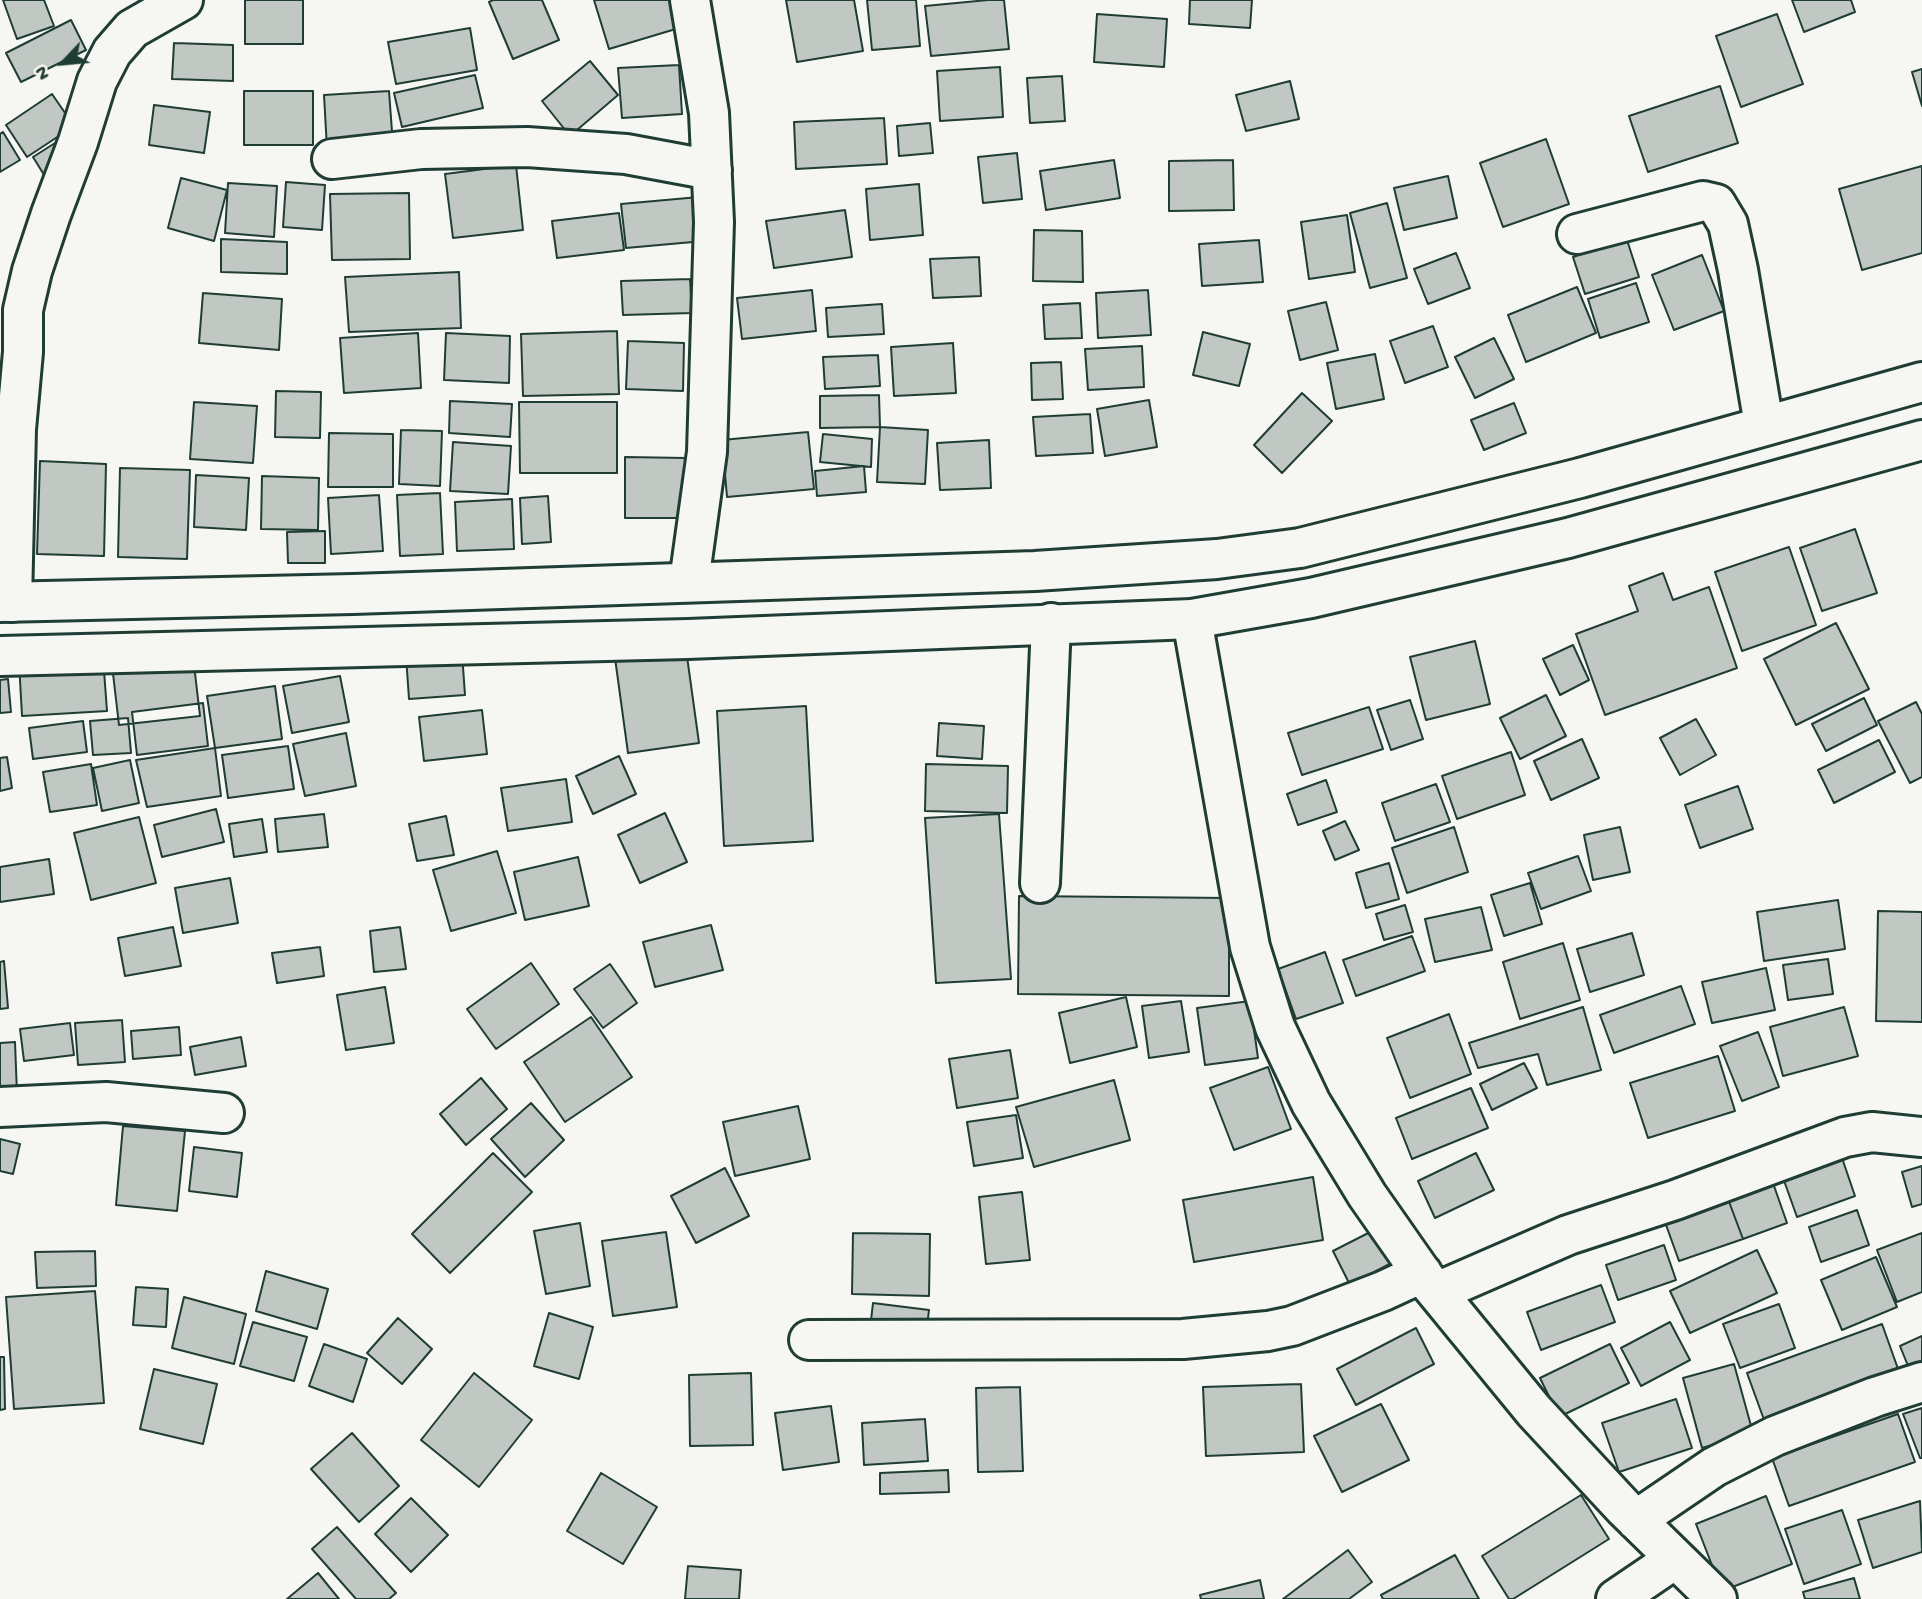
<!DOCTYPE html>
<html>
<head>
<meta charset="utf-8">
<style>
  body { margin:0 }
  #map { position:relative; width:1922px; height:1599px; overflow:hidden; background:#f6f6f2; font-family:"Gochi Hand",sans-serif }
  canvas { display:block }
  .north { position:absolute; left:28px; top:28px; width:70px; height:70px; -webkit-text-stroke:5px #f6f6f2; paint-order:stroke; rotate:244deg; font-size:19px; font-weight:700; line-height:28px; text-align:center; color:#1f3d34 }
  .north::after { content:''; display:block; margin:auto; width:24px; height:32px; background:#1f3d34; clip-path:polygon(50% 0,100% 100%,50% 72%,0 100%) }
</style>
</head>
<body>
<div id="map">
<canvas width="1922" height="1599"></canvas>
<div class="north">N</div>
</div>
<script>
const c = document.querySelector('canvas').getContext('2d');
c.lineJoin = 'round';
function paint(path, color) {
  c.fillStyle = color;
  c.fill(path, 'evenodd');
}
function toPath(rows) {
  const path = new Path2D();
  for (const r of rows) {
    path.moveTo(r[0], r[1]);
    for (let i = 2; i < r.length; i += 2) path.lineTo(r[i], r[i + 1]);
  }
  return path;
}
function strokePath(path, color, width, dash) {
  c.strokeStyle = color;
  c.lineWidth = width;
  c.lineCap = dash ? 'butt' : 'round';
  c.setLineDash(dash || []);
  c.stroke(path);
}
const building = toPath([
  [3,0,44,0,54,26,17,39,3,0],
  [245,0,303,0,303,44,245,44,245,0],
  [493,0,542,0,559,40,513,59,489,2,493,0],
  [594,0,670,0,679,28,609,49,594,0],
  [786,0,854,0,863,51,797,62,786,0],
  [867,0,916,0,920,46,872,50,867,0],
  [988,0,1004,0,1009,49,931,56,925,6,988,0],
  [1190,0,1252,0,1250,28,1189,24,1190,0],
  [1792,0,1851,0,1855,12,1804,32,1792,0],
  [1097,14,1167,19,1164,67,1094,62,1097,14],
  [1777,14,1803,84,1741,107,1716,36,1777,14],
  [71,20,86,50,21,82,6,53,71,20],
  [470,28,477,70,396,84,388,42,470,28],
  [174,43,233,45,233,81,172,79,174,43],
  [590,61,618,95,570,136,542,101,590,61],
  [679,65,682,114,622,118,618,68,679,65],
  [1000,67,1003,117,940,121,937,71,1000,67],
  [1922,69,1922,106,1912,72,1922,69],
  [475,75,483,108,402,127,394,93,475,75],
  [1062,76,1065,121,1030,123,1027,78,1062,76],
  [1290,81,1299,119,1246,131,1236,95,1290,81],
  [1720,86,1738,143,1648,172,1629,116,1720,86],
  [244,91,313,91,313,145,244,145,244,91],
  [389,91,393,145,327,149,324,95,389,91],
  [52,94,74,126,27,157,6,125,52,94],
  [154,105,210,112,204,153,149,145,154,105],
  [884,118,887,164,796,169,794,122,884,118],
  [930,123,933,153,899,156,897,126,930,123],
  [3,132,20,160,0,172,0,134,3,132],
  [1546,139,1569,204,1503,227,1480,163,1546,139],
  [55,143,68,163,46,178,33,157,55,143],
  [1017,153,1022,199,983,203,978,157,1017,153],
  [1114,160,1120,198,1046,210,1040,171,1114,160],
  [1233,160,1234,210,1169,211,1169,161,1233,160],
  [516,165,523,230,453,238,445,174,516,165],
  [1922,166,1922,253,1862,270,1839,189,1922,166],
  [1448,176,1457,218,1404,230,1394,188,1448,176],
  [181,178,227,190,214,241,168,228,181,178],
  [286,182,325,185,322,230,283,227,286,182],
  [228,183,277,186,274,237,225,233,228,183],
  [919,184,923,235,870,240,866,189,919,184],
  [409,193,410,259,332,260,330,194,409,193],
  [699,197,704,241,626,248,621,204,699,197],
  [1387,203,1407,278,1370,288,1350,213,1387,203],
  [845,210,852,257,774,268,766,221,845,210],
  [619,213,624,250,557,258,552,221,619,213],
  [1347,215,1355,272,1309,279,1301,222,1347,215],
  [1034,230,1082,231,1083,282,1033,281,1034,230],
  [221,239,287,242,287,274,221,272,221,239],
  [1259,240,1263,282,1202,286,1199,244,1259,240],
  [1627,240,1639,277,1585,294,1573,257,1627,240],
  [1456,253,1470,288,1428,304,1414,269,1456,253],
  [1702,255,1724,311,1674,330,1652,275,1702,255],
  [979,257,981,296,933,298,930,259,979,257],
  [459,272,461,328,349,332,345,277,459,272],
  [690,279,692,313,623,315,621,281,690,279],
  [1636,283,1649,322,1600,338,1588,299,1636,283],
  [1577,287,1596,333,1526,362,1508,315,1577,287],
  [812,290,816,331,742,339,737,298,812,290],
  [1148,290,1151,335,1098,338,1096,293,1148,290],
  [203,293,282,299,279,350,199,343,203,293],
  [1326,302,1338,350,1300,360,1288,311,1326,302],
  [1080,303,1082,338,1045,339,1043,305,1080,303],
  [882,304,884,334,828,337,826,308,882,304],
  [1433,326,1448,367,1405,383,1390,341,1433,326],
  [617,331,619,394,523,396,521,334,617,331],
  [1203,332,1250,344,1239,386,1193,375,1203,332],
  [418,333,421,388,344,393,340,338,418,333],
  [446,333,510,336,509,383,444,380,446,333],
  [1494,338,1514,379,1475,398,1455,357,1494,338],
  [628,341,684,343,683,391,626,389,628,341],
  [953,343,956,393,894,396,891,347,953,343],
  [1142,346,1144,387,1088,390,1085,349,1142,346],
  [1375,354,1384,399,1336,409,1327,363,1375,354],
  [878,355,880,386,825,389,823,357,878,355],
  [1061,362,1063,399,1032,400,1031,363,1061,362],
  [276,391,321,392,320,438,275,437,276,391],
  [1302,393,1332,421,1282,473,1254,445,1302,393],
  [879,395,880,427,820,428,820,396,879,395],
  [1149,400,1157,447,1105,456,1097,409,1149,400],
  [450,401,512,404,510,437,449,433,450,401],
  [194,402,257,406,253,463,190,459,194,402],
  [519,402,617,402,617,473,520,473,519,402],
  [1514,403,1526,433,1484,450,1471,420,1514,403],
  [1090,414,1093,453,1036,456,1033,417,1090,414],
  [880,427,928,430,925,484,877,482,880,427],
  [401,430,442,431,440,486,399,484,401,430],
  [808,432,814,489,727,497,722,440,808,432],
  [329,433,393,434,393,487,328,487,329,433],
  [823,434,872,439,871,467,820,462,823,434],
  [989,440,991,488,940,490,937,443,989,440],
  [453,442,511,446,508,494,450,491,453,442],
  [625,457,686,458,686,518,625,518,625,457],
  [40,461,106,464,104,556,37,554,40,461],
  [864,466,866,492,817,496,815,471,864,466],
  [120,468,190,470,187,559,118,557,120,468],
  [196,475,249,478,246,530,194,527,196,475],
  [262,476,319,478,318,530,261,529,262,476],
  [440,493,443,554,400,556,397,495,440,493],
  [379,495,383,551,331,554,328,498,379,495],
  [548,496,551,542,522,544,520,498,548,496],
  [512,499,514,549,457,551,455,502,512,499],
  [1855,529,1877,593,1822,611,1800,548,1855,529],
  [325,531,325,563,288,563,287,532,325,531],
  [1789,547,1816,625,1742,651,1715,572,1789,547],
  [1663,573,1673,600,1709,587,1737,668,1605,715,1576,634,1638,611,1629,586,1663,573],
  [1836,623,1869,689,1796,725,1764,659,1836,623],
  [1475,641,1490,704,1426,720,1410,657,1475,641],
  [1573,645,1589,680,1560,695,1543,659,1573,645],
  [686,649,699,743,628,753,615,658,686,649],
  [462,653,465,695,409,699,406,656,462,653],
  [193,656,200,716,119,725,112,665,193,656],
  [103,657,107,711,22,716,19,662,103,657],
  [340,676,349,722,292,733,283,686,340,676],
  [8,679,11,712,0,713,0,680,8,679],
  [275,686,282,739,215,748,207,696,275,686],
  [1546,695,1566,736,1520,759,1500,718,1546,695],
  [1864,698,1877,725,1826,751,1812,724,1864,698],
  [1410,700,1423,739,1391,750,1377,710,1410,700],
  [1916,702,1922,714,1922,777,1910,783,1878,721,1916,702],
  [203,703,208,746,137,755,132,712,203,703],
  [806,706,813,841,724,846,717,711,806,706],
  [1369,707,1383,749,1302,775,1288,733,1369,707],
  [482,710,487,754,424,761,419,717,482,710],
  [128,718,131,753,93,755,90,721,128,718],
  [1696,719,1716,755,1680,775,1660,738,1696,719],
  [83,721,87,752,33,759,29,728,83,721],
  [939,723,984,726,982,759,937,756,939,723],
  [346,733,356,786,305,796,293,744,346,733],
  [1582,739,1599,778,1551,800,1534,761,1582,739],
  [1879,740,1895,772,1834,803,1818,770,1879,740],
  [288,746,294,789,228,798,222,755,288,746],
  [215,748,221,796,147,807,136,760,215,748],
  [1511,752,1525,795,1457,819,1442,776,1511,752],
  [619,756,636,794,593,814,576,776,619,756],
  [7,757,12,788,0,791,0,758,7,757],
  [130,760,139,803,102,811,93,768,130,760],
  [91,764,97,805,50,812,43,772,91,764],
  [926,764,1008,766,1007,813,925,811,926,764],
  [566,779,572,822,508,831,501,788,566,779],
  [1326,780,1337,812,1298,825,1287,794,1326,780],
  [1436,784,1450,822,1395,841,1382,803,1436,784],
  [1738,786,1753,829,1700,848,1685,805,1738,786],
  [216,809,224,842,162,857,154,825,216,809],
  [665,813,687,862,640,883,618,835,665,813],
  [324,814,328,847,278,852,275,819,324,814],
  [999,814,1011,979,936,983,925,818,999,814],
  [446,816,454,855,417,861,409,824,446,816],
  [139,817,156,883,91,900,74,833,139,817],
  [262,819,267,852,234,857,229,824,262,819],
  [1345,821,1359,850,1335,860,1323,831,1345,821],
  [1454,827,1468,872,1407,893,1392,848,1454,827],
  [1620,827,1630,872,1593,880,1584,835,1620,827],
  [497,851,516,913,451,931,433,870,497,851],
  [1578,856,1591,891,1541,909,1528,873,1578,856],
  [578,857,589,906,525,920,514,872,578,857],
  [49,859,54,894,0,902,0,867,49,859],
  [1389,863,1399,899,1366,908,1356,873,1389,863],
  [230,878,238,923,183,933,175,888,230,878],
  [1530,883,1542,924,1504,936,1491,895,1530,883],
  [1019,896,1229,898,1229,996,1018,994,1019,896],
  [1838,900,1845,949,1764,961,1757,912,1838,900],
  [1405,905,1413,932,1384,940,1376,914,1405,905],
  [1481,907,1492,950,1435,962,1425,919,1481,907],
  [1878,911,1922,912,1922,1022,1876,1021,1878,911],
  [711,925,723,970,655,987,643,942,711,925],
  [173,927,181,966,125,976,118,938,173,927],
  [400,927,406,969,374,972,370,931,400,927],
  [1632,933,1644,975,1590,992,1577,949,1632,933],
  [1412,936,1425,971,1356,996,1343,960,1412,936],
  [1563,943,1580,1000,1520,1019,1503,962,1563,943],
  [320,947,324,976,277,983,272,953,320,947],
  [1325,952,1343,1003,1296,1019,1278,969,1325,952],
  [1828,959,1833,994,1788,1000,1783,965,1828,959],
  [4,961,8,1008,0,1009,0,962,4,961],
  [531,963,559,1004,496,1049,467,1009,531,963],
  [610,964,637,1003,603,1028,574,989,610,964],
  [1766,968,1775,1010,1712,1023,1702,982,1766,968],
  [1681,986,1695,1024,1614,1053,1600,1015,1681,986],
  [385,987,394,1043,346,1050,337,995,385,987],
  [1126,997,1137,1047,1070,1063,1059,1013,1126,997],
  [1181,1001,1189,1052,1149,1058,1142,1006,1181,1001],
  [1250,1001,1258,1058,1205,1065,1197,1008,1250,1001],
  [1583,1007,1601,1070,1547,1085,1538,1054,1478,1068,1469,1043,1583,1007],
  [1844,1007,1858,1056,1783,1076,1770,1027,1844,1007],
  [1449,1014,1471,1074,1410,1098,1387,1038,1449,1014],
  [591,1017,632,1077,565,1122,524,1062,591,1017],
  [122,1020,125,1062,78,1065,75,1023,122,1020],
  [70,1023,74,1055,24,1061,20,1029,70,1023],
  [179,1027,181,1055,133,1059,131,1031,179,1027],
  [1758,1032,1779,1087,1742,1101,1720,1046,1758,1032],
  [241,1037,246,1066,195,1075,190,1047,241,1037],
  [15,1042,17,1094,0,1095,0,1043,15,1042],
  [1010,1050,1018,1098,957,1108,949,1059,1010,1050],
  [1718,1056,1735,1111,1648,1138,1630,1083,1718,1056],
  [1524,1063,1537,1088,1492,1110,1480,1084,1524,1063],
  [1268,1067,1291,1129,1234,1150,1210,1088,1268,1067],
  [481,1078,507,1109,466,1145,440,1114,481,1078],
  [1114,1080,1130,1140,1034,1167,1016,1107,1114,1080],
  [1471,1088,1488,1128,1412,1159,1396,1118,1471,1088],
  [531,1103,564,1140,525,1177,491,1139,531,1103],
  [798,1106,810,1159,735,1176,723,1122,798,1106],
  [1016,1115,1023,1158,974,1166,967,1122,1016,1115],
  [123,1126,185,1131,177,1211,116,1205,123,1126],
  [0,1139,20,1144,13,1174,0,1171,0,1139],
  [194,1147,242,1153,237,1197,189,1191,194,1147],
  [493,1153,532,1192,450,1273,412,1234,493,1153],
  [1476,1153,1494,1190,1435,1218,1418,1181,1476,1153],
  [1841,1155,1855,1196,1797,1217,1782,1175,1841,1155],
  [1922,1166,1922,1204,1912,1207,1902,1172,1922,1166],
  [725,1168,749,1216,696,1243,671,1196,725,1168],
  [1313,1177,1323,1240,1194,1262,1183,1200,1313,1177],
  [1773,1183,1787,1223,1743,1239,1728,1199,1773,1183],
  [1022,1192,1030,1260,986,1264,979,1197,1022,1192],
  [1728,1199,1743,1239,1679,1261,1665,1222,1728,1199],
  [1857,1210,1869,1245,1821,1262,1809,1227,1857,1210],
  [580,1223,590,1286,546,1294,534,1231,580,1223],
  [1382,1226,1399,1259,1350,1285,1333,1251,1382,1226],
  [666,1232,677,1307,613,1316,602,1241,666,1232],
  [853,1233,930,1234,929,1296,852,1294,853,1233],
  [1922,1233,1922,1292,1897,1302,1877,1250,1922,1233],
  [1664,1245,1676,1280,1618,1300,1606,1265,1664,1245],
  [1757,1250,1777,1293,1690,1333,1670,1291,1757,1250],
  [95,1251,96,1286,37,1288,35,1252,95,1251],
  [1876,1257,1897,1307,1842,1330,1821,1280,1876,1257],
  [266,1271,328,1289,317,1329,256,1311,266,1271],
  [1601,1285,1615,1322,1541,1350,1527,1312,1601,1285],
  [136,1287,168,1289,166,1327,133,1325,136,1287],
  [95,1291,104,1403,14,1409,6,1297,95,1291],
  [184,1297,246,1314,234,1364,172,1348,184,1297],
  [873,1303,929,1310,926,1335,870,1329,873,1303],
  [1779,1304,1795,1348,1740,1368,1723,1324,1779,1304],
  [549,1313,593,1327,579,1379,534,1366,549,1313],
  [398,1318,432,1349,402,1384,367,1353,398,1318],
  [253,1322,307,1337,294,1381,240,1366,253,1322],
  [1670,1322,1690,1360,1641,1386,1621,1348,1670,1322],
  [1882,1324,1902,1380,1767,1428,1747,1373,1882,1324],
  [1416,1328,1434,1364,1356,1405,1337,1369,1416,1328],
  [1922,1336,1922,1366,1910,1371,1900,1346,1922,1336],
  [324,1344,367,1359,353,1402,309,1386,324,1344],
  [1610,1344,1629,1383,1559,1417,1540,1378,1610,1344],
  [0,1357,4,1357,5,1409,0,1410,0,1357],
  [1734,1364,1753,1433,1702,1448,1683,1378,1734,1364],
  [154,1369,217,1384,203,1444,140,1429,154,1369],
  [474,1373,532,1420,479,1487,421,1440,474,1373],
  [751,1373,753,1445,690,1446,689,1375,751,1373],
  [1301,1384,1304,1452,1206,1456,1203,1387,1301,1384],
  [1020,1387,1023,1471,978,1472,976,1388,1020,1387],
  [1676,1399,1692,1448,1619,1472,1602,1423,1676,1399],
  [1381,1404,1409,1460,1342,1492,1314,1436,1381,1404],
  [831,1406,839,1462,783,1470,775,1413,831,1406],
  [1922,1408,1922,1458,1920,1458,1903,1414,1922,1408],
  [1898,1414,1915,1462,1789,1506,1772,1458,1898,1414],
  [925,1419,928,1461,864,1465,862,1423,925,1419],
  [352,1433,399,1486,359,1522,311,1469,352,1433],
  [948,1470,949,1492,880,1494,880,1473,948,1470],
  [601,1473,657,1507,623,1564,567,1531,601,1473],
  [1581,1495,1609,1539,1513,1599,1509,1599,1482,1556,1581,1495],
  [1766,1496,1792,1564,1722,1591,1696,1524,1766,1496],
  [411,1498,448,1535,411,1572,375,1534,411,1498],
  [1920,1501,1922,1552,1873,1568,1858,1520,1920,1501],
  [1842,1510,1861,1564,1804,1584,1785,1529,1842,1510],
  [337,1527,396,1593,389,1599,356,1599,312,1549,337,1527],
  [1348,1550,1372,1582,1349,1599,1283,1599,1348,1550],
  [1455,1555,1479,1599,1383,1599,1381,1595,1455,1555],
  [688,1566,741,1570,739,1599,685,1599,688,1566],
  [318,1573,339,1599,287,1599,318,1573],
  [1854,1578,1860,1599,1805,1599,1803,1592,1854,1578],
  [1260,1580,1264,1599,1201,1599,1200,1595,1260,1580]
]);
const street = toPath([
  [332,159,421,149,527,147,626,154,712,170],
  [1577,234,1703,201,1716,204,1728,224,1738,270,1764,425],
  [689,582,707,452,714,222,709,113,690,0],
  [12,602,16,429,23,352,23,310,32,271,51,214,78,142,97,81,112,52,132,29,183,0],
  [1192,619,1250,947,1275,1027,1311,1103,1367,1195,1425,1278,1534,1411,1625,1509,1717,1599],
  [1040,883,1051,623],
  [0,1107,106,1102,224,1113],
  [1437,1292,1568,1235,1675,1200,1845,1137,1872,1132,1922,1137],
  [809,1340,1183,1339,1268,1331,1292,1326,1383,1291,1422,1273],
  [1636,1520,1714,1467,1775,1436,1875,1397,1922,1382],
  [1616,1599,1675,1559]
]);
const highway = toPath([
  [0,602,353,594,1035,571,1217,559,1300,548,1580,478,1922,382],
  [0,656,688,639,1192,619,1311,598,1568,538,1922,440]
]);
paint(building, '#c1c8c3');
strokePath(building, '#1f3d34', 2);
strokePath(street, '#1f3d34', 44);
strokePath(highway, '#1f3d34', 44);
strokePath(street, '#f6f6f2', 38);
strokePath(highway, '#f6f6f2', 38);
</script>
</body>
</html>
